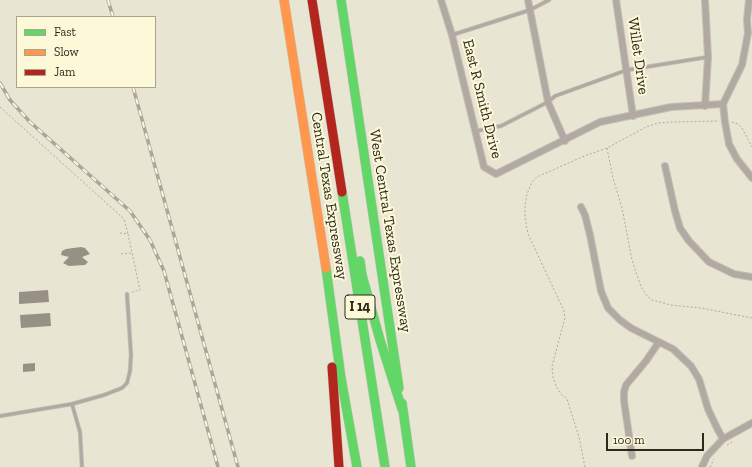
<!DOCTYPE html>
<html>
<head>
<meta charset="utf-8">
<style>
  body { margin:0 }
  #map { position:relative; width:752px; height:467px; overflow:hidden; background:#e8e5d3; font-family:"Zilla Slab",serif }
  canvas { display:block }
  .legend { position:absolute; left:16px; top:16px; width:140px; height:72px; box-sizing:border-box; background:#fdf8d8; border:1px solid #a9a58d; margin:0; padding:5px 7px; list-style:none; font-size:12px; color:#2b291d }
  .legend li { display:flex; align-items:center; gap:8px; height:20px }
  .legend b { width:20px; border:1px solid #a9a58d }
  .scale { position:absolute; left:606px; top:433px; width:98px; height:18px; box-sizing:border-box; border:2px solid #2b291d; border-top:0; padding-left:5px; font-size:12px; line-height:14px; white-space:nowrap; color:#2b291d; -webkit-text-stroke:3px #fdf8d8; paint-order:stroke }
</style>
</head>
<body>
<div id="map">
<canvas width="752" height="467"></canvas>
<ul class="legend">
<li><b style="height:5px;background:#63d668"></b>Fast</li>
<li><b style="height:5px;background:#ff974d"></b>Slow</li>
<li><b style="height:5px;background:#b3261e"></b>Jam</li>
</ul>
<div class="scale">100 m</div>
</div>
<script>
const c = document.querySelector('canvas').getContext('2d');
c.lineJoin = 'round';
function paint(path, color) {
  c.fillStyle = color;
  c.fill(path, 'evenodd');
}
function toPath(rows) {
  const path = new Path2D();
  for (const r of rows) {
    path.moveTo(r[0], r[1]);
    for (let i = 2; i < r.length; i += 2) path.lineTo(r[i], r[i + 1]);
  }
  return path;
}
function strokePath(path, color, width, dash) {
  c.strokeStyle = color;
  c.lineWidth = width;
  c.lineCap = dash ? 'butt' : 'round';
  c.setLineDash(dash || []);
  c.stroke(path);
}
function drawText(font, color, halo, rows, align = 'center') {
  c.font = font + ' "Zilla Slab",serif';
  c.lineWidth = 4;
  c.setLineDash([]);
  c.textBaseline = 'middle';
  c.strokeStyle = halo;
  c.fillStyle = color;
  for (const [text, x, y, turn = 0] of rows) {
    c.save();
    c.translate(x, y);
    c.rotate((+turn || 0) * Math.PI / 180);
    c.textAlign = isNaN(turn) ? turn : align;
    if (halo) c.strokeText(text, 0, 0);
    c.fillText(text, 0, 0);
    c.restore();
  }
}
const building = toPath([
  [81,247,85,248,90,254,82,257,88,262,85,265,69,266,63,263,69,257,61,255,62,251,66,249],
  [48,290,49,302,19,304,19,292],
  [50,313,51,326,21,328,20,315],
  [35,363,35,371,23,372,23,364]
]);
const path = toPath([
  [0,107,124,219,128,234],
  [732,122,738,124,742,128,752,147],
  [607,148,613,178,622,208,632,260,641,287,647,296,652,300,671,305,701,308,752,318],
  [120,233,128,234,140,290,132,292],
  [121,254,132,253],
  [727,445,732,442],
  [585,467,579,437,567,399,561,394,556,386,553,377,552,366,562,329,565,318,564,311,528,234,525,217,525,206,527,194,532,182,537,177,582,157,607,148,646,127,658,123,671,122,719,121],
  [710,467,714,459]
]);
const lane = toPath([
  [452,35,530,10,549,0],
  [476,131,501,126,548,102,555,96,627,70,708,57],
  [72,404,80,432,82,467],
  [0,416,72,404,104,395,122,388,127,383,130,371,131,355,127,294]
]);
const street = toPath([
  [441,0,452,35,484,167,496,174,600,122,671,107,723,104],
  [528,0,548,102,565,141],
  [616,0,633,116],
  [705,0,708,57,705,106],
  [749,0,747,20,748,33,742,65,723,104,725,122,729,144,737,159,752,178],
  [665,166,675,211,680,228,689,241,709,262,734,274,752,277],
  [581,207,585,215,590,235,601,291,608,308,620,320,631,328,673,349,691,366,699,379,708,409,717,428,723,439],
  [632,456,624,401,624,392,626,385,646,361,659,342],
  [702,467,707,456,723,439,752,423]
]);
const fast = toPath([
  [341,0,399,388],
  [342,192,385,467],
  [360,261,362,275,380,340,402,409],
  [326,268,341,378,357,467],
  [402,403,411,467]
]);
const slow = toPath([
  [284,0,326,268]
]);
const jam = toPath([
  [312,0,342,192],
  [332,367,339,467]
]);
const rail = toPath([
  [108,0,113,17],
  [0,83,10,100,30,122,130,211,150,240,164,271,218,467],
  [133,87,238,467]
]);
const shields = [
  [360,307,30]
];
const shieldNames = [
  ["I 14",360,307]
];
const streetNames = [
  ["Willet Drive",638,56,82],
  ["East R Smith Drive",482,99,76],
  ["Central Texas Expressway",329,196,81],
  ["West Central Texas Expressway",390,231,81]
];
paint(building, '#979085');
strokePath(lane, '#c4c2b4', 4.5);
strokePath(street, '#c4c2b4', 8);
strokePath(fast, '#c4c2b4', 10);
strokePath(slow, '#c4c2b4', 10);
strokePath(jam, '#c4c2b4', 10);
strokePath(path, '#afa9a1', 1, [2, 2]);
strokePath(lane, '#b2a9a3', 3);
strokePath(street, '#b2a9a3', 6);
strokePath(fast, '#63d668', 9);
strokePath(slow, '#ff974d', 9);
strokePath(jam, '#b3261e', 9);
strokePath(rail, '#aca49d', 3.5);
strokePath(rail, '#fdf8d8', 2, [6]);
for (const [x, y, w] of shields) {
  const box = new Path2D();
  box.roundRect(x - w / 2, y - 12, w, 24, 3);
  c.fillStyle = '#fdf8d8';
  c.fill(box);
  strokePath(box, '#2b291d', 1);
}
drawText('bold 14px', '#2b291d', null, shieldNames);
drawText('15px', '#2b291d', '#fdf8d8', streetNames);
</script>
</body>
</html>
